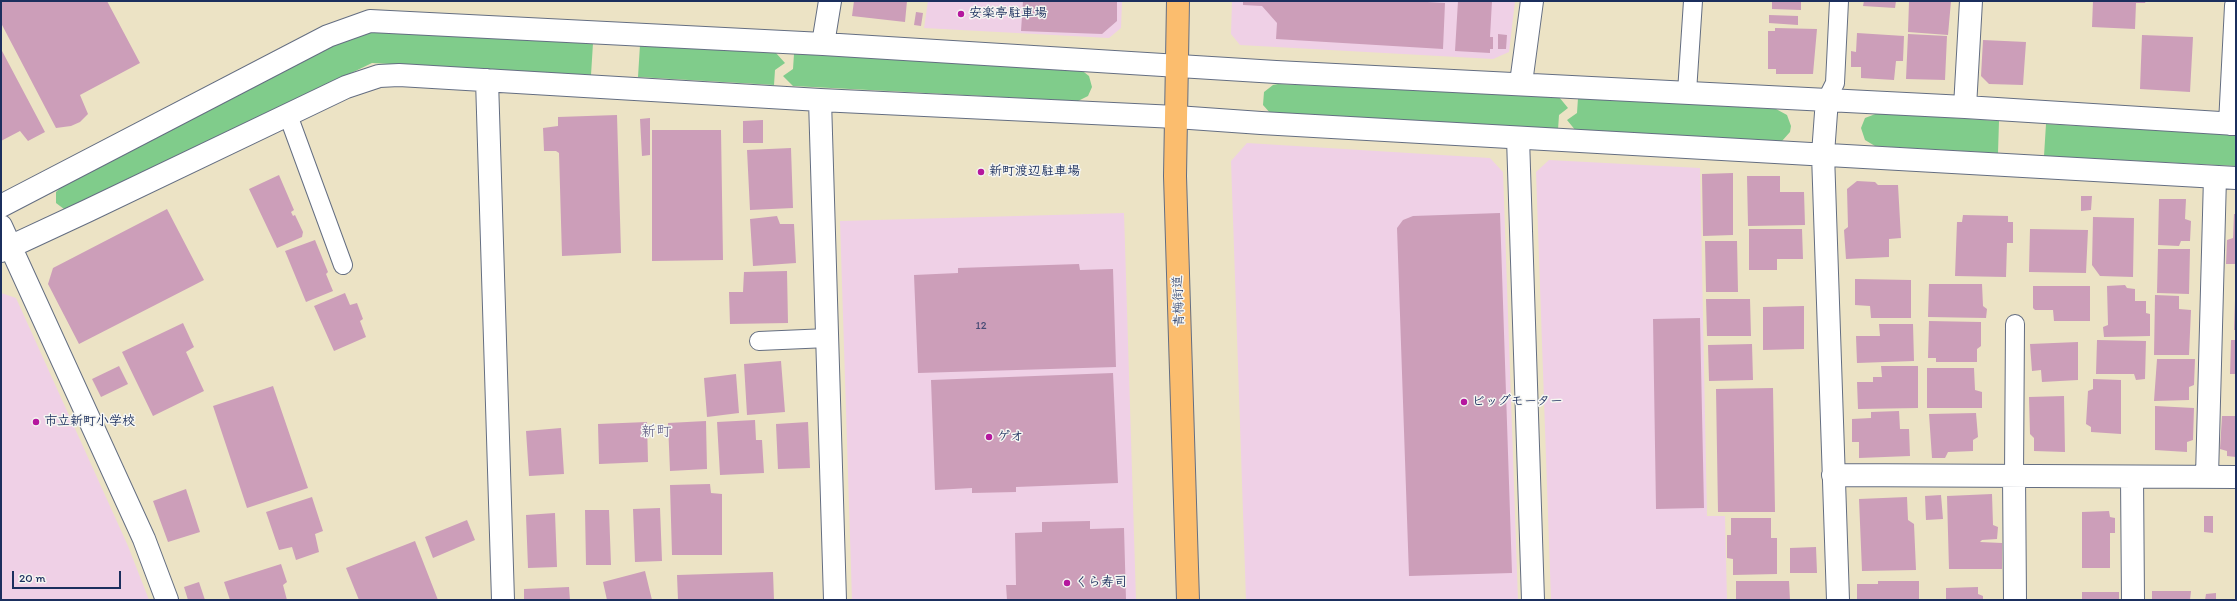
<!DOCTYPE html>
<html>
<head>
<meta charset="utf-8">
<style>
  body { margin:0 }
  #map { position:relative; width:2237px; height:601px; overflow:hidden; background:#ece3c5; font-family:Itim,sans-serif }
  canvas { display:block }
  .frame { position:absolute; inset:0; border:2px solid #1b2f5e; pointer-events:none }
  .scale { position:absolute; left:12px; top:571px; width:109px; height:18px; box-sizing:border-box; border:2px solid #1b2f5e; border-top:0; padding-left:5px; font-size:12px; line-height:14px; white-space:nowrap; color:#1b2f5e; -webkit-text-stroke:3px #f6f6f2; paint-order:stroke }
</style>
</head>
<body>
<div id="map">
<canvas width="2237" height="601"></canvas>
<div class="frame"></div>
<div class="scale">20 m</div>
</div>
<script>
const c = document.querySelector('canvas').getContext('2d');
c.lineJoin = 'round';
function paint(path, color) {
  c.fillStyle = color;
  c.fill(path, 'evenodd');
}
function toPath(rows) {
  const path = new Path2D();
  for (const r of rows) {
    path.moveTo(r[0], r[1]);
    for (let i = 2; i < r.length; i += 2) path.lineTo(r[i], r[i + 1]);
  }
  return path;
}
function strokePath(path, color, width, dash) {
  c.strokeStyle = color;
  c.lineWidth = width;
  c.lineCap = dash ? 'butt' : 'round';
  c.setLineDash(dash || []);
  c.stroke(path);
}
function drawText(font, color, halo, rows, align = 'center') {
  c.font = font + ' Itim,"Klee One",sans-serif';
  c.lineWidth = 3;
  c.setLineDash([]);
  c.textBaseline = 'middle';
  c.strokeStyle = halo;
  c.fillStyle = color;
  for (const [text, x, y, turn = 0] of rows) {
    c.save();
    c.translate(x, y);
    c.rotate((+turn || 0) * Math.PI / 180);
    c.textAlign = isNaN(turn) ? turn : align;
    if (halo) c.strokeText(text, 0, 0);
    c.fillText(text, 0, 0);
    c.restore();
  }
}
const built = toPath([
  [928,1,1122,1,1121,28,1109,38,924,28],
  [1232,1,1515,1,1509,52,1493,59,1240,45,1231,34],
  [1247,143,1490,158,1503,172,1518,600,1246,600,1231,161],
  [1549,160,1700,168,1707,516,1725,516,1727,600,1551,600,1536,172],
  [1124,213,1136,600,852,600,840,221],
  [1,293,16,298,128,546,149,600,1,600]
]);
const green = toPath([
  [372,32,593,43,591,75,372,63,72,208,64,209,56,203,56,192,61,187,337,43],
  [640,45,776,53,785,63,775,70,774,85,638,77],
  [794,54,1080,69,1089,76,1092,87,1088,96,1078,101,793,86,783,76,793,69],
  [1278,84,1559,97,1568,108,1559,115,1558,130,1271,114,1263,105,1264,92,1273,85],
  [1578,98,1776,109,1787,115,1791,126,1790,132,1782,141,1775,142,1576,131,1567,120,1577,113],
  [1878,113,1999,121,1998,153,1875,146,1865,140,1861,128,1865,118],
  [2046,124,2236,135,2236,166,2044,156]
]);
const building = toPath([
  [1,1,107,1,140,63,80,95,88,114,80,122,71,126,56,128,1,23],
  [854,1,907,1,905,22,852,16],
  [1023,1,1117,1,1117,21,1102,34,1021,31],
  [1243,1,1410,1,1445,3,1443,49,1276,39,1277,23,1262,6,1243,5],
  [1458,1,1492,1,1490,37,1493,37,1493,49,1490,49,1490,53,1455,51],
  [1772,1,1801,1,1801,10,1772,9],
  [1864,1,1896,1,1895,8,1863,6],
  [1909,1,1951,1,1948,35,1908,32],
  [2093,1,2146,1,2145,3,2136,3,2135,29,2092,27],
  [916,12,923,13,921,26,914,25],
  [1769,15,1798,16,1798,25,1769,23],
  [1775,28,1817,29,1813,74,1776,74,1776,69,1768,69,1768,31,1775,31],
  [1857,33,1904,36,1903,61,1896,61,1894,80,1861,78,1861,67,1851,67,1851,51,1856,52],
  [1498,34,1507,35,1506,49,1498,49],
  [1908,34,1947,36,1945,80,1906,79],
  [2142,35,2193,37,2190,92,2140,89],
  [1983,40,2026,42,2023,85,1989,84,1981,76],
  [1,49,45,132,28,141,20,131,1,141],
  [617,115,621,253,562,256,559,153,556,151,544,151,543,128,558,126,558,117],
  [650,118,650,155,642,156,640,119],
  [763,120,763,143,743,143,743,121],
  [652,130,721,130,723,260,652,261],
  [791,148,793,208,750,210,747,150],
  [1733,173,1733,235,1703,236,1702,174],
  [279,175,294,210,291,212,293,216,295,215,303,232,302,237,277,248,249,189],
  [1747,176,1780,176,1780,192,1804,192,1805,225,1748,226],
  [1857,181,1875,182,1878,185,1898,185,1901,238,1889,239,1889,257,1846,259,1844,230,1848,227,1847,189],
  [2081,196,2092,196,2091,210,2081,211],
  [2159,199,2186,199,2185,219,2191,221,2190,241,2181,241,2179,246,2158,245],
  [167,209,204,280,79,344,48,284,53,268],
  [1500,213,1512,573,1409,576,1397,228,1403,220,1413,216],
  [2234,214,2236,214,2236,264,2226,264,2227,240,2233,238],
  [1963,215,2008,216,2008,222,2013,222,2013,243,2007,243,2006,277,1955,276,1957,222,1962,222],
  [777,216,780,224,794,224,796,263,753,266,750,219],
  [2093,217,2134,218,2133,277,2100,276,2092,265],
  [1749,229,1802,229,1803,259,1777,259,1777,270,1749,270],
  [2030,229,2088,230,2086,273,2029,272],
  [315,240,328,272,326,274,333,291,306,302,285,251],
  [1705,241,1737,241,1738,292,1706,292],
  [2158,249,2190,249,2189,294,2157,293],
  [1079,264,1080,270,1113,269,1116,367,918,373,914,275,958,273,958,268],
  [787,271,788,323,730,324,729,292,743,292,744,272],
  [1855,279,1911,280,1911,318,1871,318,1870,306,1855,305],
  [1929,284,1982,284,1983,306,1987,309,1986,318,1928,317],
  [2125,285,2127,288,2135,289,2135,301,2146,301,2146,313,2150,314,2150,336,2104,337,2103,327,2108,325,2107,286],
  [2033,286,2090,286,2090,321,2054,321,2053,310,2035,310,2033,308],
  [345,293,350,305,357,303,363,319,360,321,366,337,334,351,314,306],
  [2155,295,2179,296,2179,309,2191,310,2189,355,2154,355],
  [1706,299,1750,299,1751,336,1707,336],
  [2235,300,2236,300,2236,330,2234,330],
  [1804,306,1804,349,1763,350,1763,307],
  [1700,318,1704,508,1656,509,1653,319],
  [1929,321,1981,322,1981,346,1977,349,1977,362,1936,362,1936,358,1928,358],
  [183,323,194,347,186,352,204,391,153,416,122,352],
  [1879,324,1913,324,1914,361,1857,363,1856,336,1880,336],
  [2097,340,2146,341,2145,379,2136,380,2134,374,2096,374],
  [2231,340,2236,340,2236,374,2230,374],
  [2078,342,2078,380,2042,382,2041,370,2032,371,2030,344],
  [1752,344,1753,380,1709,381,1708,345],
  [2157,359,2195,359,2194,385,2189,387,2189,400,2154,401],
  [781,361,785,412,747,415,744,364],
  [119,366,128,384,101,397,92,379],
  [1881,366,1918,366,1918,408,1858,409,1857,382,1873,382,1873,377,1882,377],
  [1927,368,1974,368,1975,390,1982,392,1982,408,1927,408],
  [1113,373,1118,483,1016,487,1016,492,972,493,972,488,935,490,931,380],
  [736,374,739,413,707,417,704,378],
  [2093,379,2121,380,2121,434,2091,432,2091,427,2086,424,2088,391,2093,389],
  [273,386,308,488,247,508,213,406],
  [1773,388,1775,512,1718,512,1716,389],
  [2064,396,2065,452,2034,451,2034,438,2030,434,2029,397],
  [2155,406,2194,408,2193,440,2187,442,2187,452,2155,450],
  [1899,411,1900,429,1909,429,1910,456,1859,458,1859,442,1852,442,1852,419,1871,418,1871,412],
  [1976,413,1978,437,1973,440,1973,451,1948,452,1945,458,1932,458,1929,414],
  [2222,416,2236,416,2236,457,2227,456,2227,451,2220,449],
  [755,420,756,440,762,440,764,473,720,475,717,422],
  [706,421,707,469,670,471,668,423],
  [647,422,648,462,599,464,598,424],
  [808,422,810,468,778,469,776,424],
  [561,428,564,474,529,476,526,431],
  [710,484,711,493,722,494,722,555,672,555,670,485],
  [186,489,200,532,168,542,153,501],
  [1992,494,1993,525,1998,527,1997,539,1982,540,1980,542,2002,543,2002,569,1949,569,1947,496],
  [1941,495,1943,519,1926,520,1925,496],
  [312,497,323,531,315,534,319,552,296,560,292,547,279,550,266,512],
  [1907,497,1908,520,1914,524,1916,570,1862,571,1859,499],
  [660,508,662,561,635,562,633,509],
  [585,510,609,510,611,565,586,565],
  [2109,511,2110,517,2115,518,2115,533,2110,533,2110,568,2082,568,2082,512],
  [555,513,557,567,528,568,526,515],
  [2204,516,2213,516,2213,533,2204,532],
  [1731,518,1771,518,1771,538,1777,538,1777,574,1733,575,1733,559,1727,558,1727,535,1731,535],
  [467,520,475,540,433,558,425,537],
  [1090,521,1090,529,1124,528,1126,600,1007,600,1006,585,1016,585,1015,533,1042,532,1042,522],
  [415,541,438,600,359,600,346,568],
  [1816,547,1817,573,1790,573,1790,548],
  [281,564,287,582,283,585,287,600,230,600,224,582],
  [645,571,652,600,607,600,603,582],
  [773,572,774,600,678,600,677,575],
  [1736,581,1789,581,1790,600,1736,600],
  [1878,581,1919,581,1919,600,1857,600,1857,584,1878,584],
  [199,582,205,600,188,600,184,587],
  [569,587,570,600,524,600,524,589],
  [1978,587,1978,594,1983,596,1983,600,1946,600,1946,588],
  [2152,591,2191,591,2190,600,2152,600],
  [2082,592,2119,592,2119,600,2082,600],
  [2216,593,2216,600,2205,600,2206,594]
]);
const service = toPath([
  [1687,92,1693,1],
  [1827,99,1835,83,1839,1],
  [288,115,343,265],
  [759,341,828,338],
  [2014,476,2015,324]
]);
const minor = toPath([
  [823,44,830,1],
  [487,80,503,600],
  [1521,83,1532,1],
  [1827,99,1823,154,1838,600],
  [820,100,835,600],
  [1965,107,1971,1],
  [2230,124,2236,6],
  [1518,138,1533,600],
  [1,206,328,36,370,21,823,44,1276,72,1965,107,2236,124],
  [1,226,144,539,167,600],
  [1,251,87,211,346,87,379,76,399,75,820,100,1176,117,1261,123,2236,178],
  [1833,475,2236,477],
  [2014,476,2015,600],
  [2207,476,2215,177],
  [2132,477,2133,600]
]);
const primary = toPath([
  [1178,1,1175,176,1188,600]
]);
const markers = [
  [961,14,4,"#b5179e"],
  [981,172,4,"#b5179e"],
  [1464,402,4,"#b5179e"],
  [36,422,4,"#b5179e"],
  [989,437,4,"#b5179e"],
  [1067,583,4,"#b5179e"]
];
const numberNames = [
  ["12",981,326]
];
const poiNames = [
  ["安楽亭駐車場",969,14],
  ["新町渡辺駐車場",989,172],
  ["ビッグモーター",1472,402],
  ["市立新町小学校",44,422],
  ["ゲオ",997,437],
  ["くら寿司",1075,583]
];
const streetNames = [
  ["青梅街道",1179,301,-92]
];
const quarterNames = [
  ["新町",656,432]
];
paint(built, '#efd0e6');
paint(green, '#80cc8b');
paint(building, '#cc9eb9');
strokePath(service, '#646e82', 20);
strokePath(minor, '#646e82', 24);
strokePath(primary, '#646e82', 24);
strokePath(service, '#fff', 18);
strokePath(minor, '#fff', 22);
strokePath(primary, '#fbbd6e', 22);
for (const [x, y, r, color] of markers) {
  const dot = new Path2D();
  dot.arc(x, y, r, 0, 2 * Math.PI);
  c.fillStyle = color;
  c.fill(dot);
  strokePath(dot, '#f6f6f2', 1.5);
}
drawText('11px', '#474b75', null, numberNames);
drawText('bold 13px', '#1b2f5e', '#f6f6f2', poiNames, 'left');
drawText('13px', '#1b2f5e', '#f6f6f2', streetNames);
drawText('15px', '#59567e', '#f6f6f2', quarterNames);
</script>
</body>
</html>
